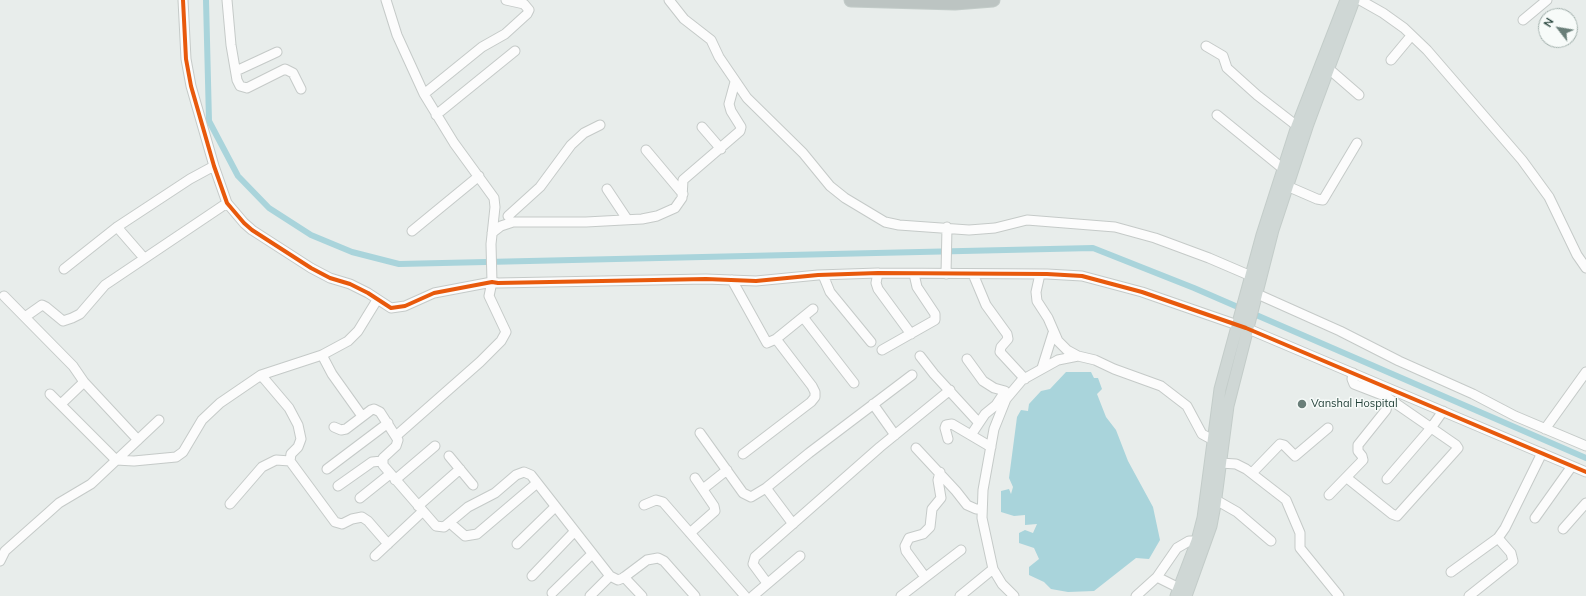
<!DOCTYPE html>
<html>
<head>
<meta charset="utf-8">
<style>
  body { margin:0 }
  #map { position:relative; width:1586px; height:596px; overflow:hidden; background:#e8edeb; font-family:Mulish,sans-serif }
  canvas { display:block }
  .north { position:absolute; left:1538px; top:8px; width:40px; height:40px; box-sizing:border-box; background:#f7fbf9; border:1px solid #a3b1ad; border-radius:50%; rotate:301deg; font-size:11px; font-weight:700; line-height:16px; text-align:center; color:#24423a }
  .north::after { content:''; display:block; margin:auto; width:14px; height:18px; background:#697e78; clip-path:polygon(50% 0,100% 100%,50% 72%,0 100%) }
</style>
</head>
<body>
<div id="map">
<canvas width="1586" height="596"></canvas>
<div class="north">N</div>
</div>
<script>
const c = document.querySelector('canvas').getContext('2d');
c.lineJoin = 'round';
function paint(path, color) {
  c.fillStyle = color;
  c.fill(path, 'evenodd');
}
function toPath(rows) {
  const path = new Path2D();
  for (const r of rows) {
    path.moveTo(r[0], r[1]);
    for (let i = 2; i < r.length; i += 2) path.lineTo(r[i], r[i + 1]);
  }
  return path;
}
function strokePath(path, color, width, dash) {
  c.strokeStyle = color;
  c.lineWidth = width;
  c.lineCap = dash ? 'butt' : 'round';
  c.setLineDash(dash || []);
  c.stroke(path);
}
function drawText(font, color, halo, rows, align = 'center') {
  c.font = font + ' Mulish,sans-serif';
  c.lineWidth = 3;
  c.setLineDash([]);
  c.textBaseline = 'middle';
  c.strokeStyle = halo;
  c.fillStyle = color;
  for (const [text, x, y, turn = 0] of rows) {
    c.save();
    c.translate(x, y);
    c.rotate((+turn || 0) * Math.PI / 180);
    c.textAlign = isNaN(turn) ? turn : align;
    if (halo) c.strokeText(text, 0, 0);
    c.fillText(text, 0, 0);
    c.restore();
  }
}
const water = toPath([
  [1066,372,1091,372,1094,378,1098,378,1102,389,1097,394,1106,417,1116,430,1128,461,1153,507,1160,540,1149,559,1136,558,1094,591,1068,592,1051,589,1044,582,1029,575,1029,567,1039,559,1034,548,1019,543,1019,533,1025,530,1033,533,1037,524,1025,525,1025,515,1014,516,1001,512,1001,491,1009,489,1011,494,1013,487,1009,478,1017,417,1021,410,1028,411,1029,404,1041,391,1050,389]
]);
const canal = toPath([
  [206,0,209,121,238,176,269,208,311,235,352,252,399,264,1093,248,1194,288,1586,458]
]);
const minor = toPath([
  [183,0,186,59,191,86,214,166,227,203,244,223,252,230,311,268,330,278,350,284,368,293,391,308,405,306,434,293,492,282,498,283,706,279,756,281,818,275,878,273,1047,274,1082,276,1142,292,1246,328,1586,472],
  [227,0,231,45,237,80,240,86,247,88,285,69,293,73,301,89],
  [386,0,397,35,424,94,454,143,494,198,495,207,491,244,492,282,489,296,506,332,501,341,480,362,396,436],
  [669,0,684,19,711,40,719,57,747,98,803,153,830,186,845,198,885,222,899,225,969,230,995,228,1027,220,1115,227,1155,238,1209,258,1251,276],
  [1360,0,1383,13,1404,28,1427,50,1522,160,1549,197,1577,255,1586,268],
  [1523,20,1547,0],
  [1206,46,1223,56,1227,68,1257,95,1297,126],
  [1391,60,1411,36],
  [1329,69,1359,95],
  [236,71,277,52],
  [424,94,482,47,505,34,527,14,529,10,524,4,506,0],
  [436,115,515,51],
  [1217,115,1287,172],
  [702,127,721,149],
  [646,150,683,194],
  [1287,186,1317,199,1323,200,1357,143],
  [607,189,627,219],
  [508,216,540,187,571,145,584,133,600,125],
  [117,227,144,258],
  [412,231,479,176],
  [492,233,501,226,513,222,586,222,642,219,657,216,675,208,682,198,683,180,740,131,741,127,731,111,729,104,735,82],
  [64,269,117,227,190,179,214,166],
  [878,273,876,283,878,289,911,334],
  [946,274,947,227],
  [973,274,986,305,1007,334,1008,339,1001,347,1000,352,1025,379],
  [1040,274,1036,292,1037,301,1048,318,1058,341,1067,350,1078,356],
  [823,275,830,292,871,342],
  [732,280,767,343,776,339,813,309],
  [1255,293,1340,331,1399,361,1473,394,1515,416,1586,446],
  [4,296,73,366,84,382,138,440],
  [25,317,42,305,46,307,63,321,72,318,80,314,105,285,227,203],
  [803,317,854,383],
  [882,350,935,320,935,314,917,287,914,274],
  [322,355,332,374,362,416],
  [920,356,934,374,979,423],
  [967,359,983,381,994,388,1005,391],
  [1042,368,1053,333],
  [261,375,289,408,298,425,301,439,298,447,291,454,290,461,335,522,342,524,352,519,362,517,368,521,388,544],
  [50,394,116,460,134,461,176,457,183,452,202,420,220,403,261,375,322,355,348,341,358,331,377,300],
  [61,404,84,382],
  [873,404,895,435],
  [334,427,341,430,346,429,371,410,374,409,380,412,398,440,396,446,383,458,383,465,436,526,444,527,468,507,495,493,516,475,524,472,531,475,610,576,618,580,623,578,647,560,658,558,664,561,695,596],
  [1545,429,1586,372],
  [700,433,743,493,751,497,766,488,809,453,912,375],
  [971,435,985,414,996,405,1002,396],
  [948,439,945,428,946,425,952,424,991,447],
  [916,448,956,491,967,505,976,509,982,509],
  [743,454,811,402,815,397,815,392,812,386,776,339],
  [449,456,473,485],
  [1220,463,1236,464,1246,469,1286,500,1300,533,1300,548,1339,596],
  [327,469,388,423],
  [1252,473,1280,444,1284,445,1295,456,1328,428],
  [1347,478,1392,514,1397,516,1458,448,1456,445,1385,396,1354,384,1352,379,1353,373],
  [1387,479,1431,428,1443,411],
  [395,480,435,446],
  [338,486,372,462,382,461],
  [766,488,793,524],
  [703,489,727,470],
  [1329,495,1363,460,1362,456,1358,451,1358,445,1386,410,1389,399],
  [360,498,390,474],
  [1216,500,1237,512,1271,541],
  [230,504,262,467,276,460,290,461],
  [644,505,656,500,663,502,745,596],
  [418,506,460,469],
  [1535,518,1572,466],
  [450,523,465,536,477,534,537,483],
  [1563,529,1586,503],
  [690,533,715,511,714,506,695,478],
  [517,544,555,507],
  [375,556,422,512],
  [0,561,5,551,49,512,59,503,91,484,159,420],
  [1451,572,1498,538,1505,528,1542,453],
  [532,576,574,532],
  [624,577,642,596],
  [925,577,906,551,905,546,909,538,923,534,930,527,932,509,941,498,938,480,940,472],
  [1157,577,1179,588],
  [767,583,753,564,755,557,880,447,950,390],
  [552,593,592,554],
  [590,596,610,576],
  [753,596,800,556],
  [901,596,961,550],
  [960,596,993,569],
  [1014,596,1002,584,993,569,982,518,983,490,994,429,1006,399,1022,380,1058,360,1078,356,1095,360,1114,369,1161,386,1187,406,1202,434,1213,440],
  [1136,596,1157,577,1177,548,1189,541,1197,541],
  [1469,596,1513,561,1511,553,1498,538]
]);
const major = toPath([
  [1176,596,1197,541,1203,518,1220,389,1262,235,1297,126,1346,0],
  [1186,596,1211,526,1215,505,1228,406,1273,230,1308,124,1354,0]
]);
const highway = toPath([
  [851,0,955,3,993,0]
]);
const cycleway = toPath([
  [183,0,186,59,191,86,214,166,227,203,244,223,252,230,311,268,330,278,350,284,368,293,391,308,405,306,434,293,492,282,498,283,706,279,756,281,818,275,878,273,1047,274,1082,276,1142,292,1246,328,1586,472]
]);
const markers = [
  [1302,404,5,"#697e78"]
];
const poiNames = [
  ["Vanshal Hospital",1311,404]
];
paint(water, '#a9d4db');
strokePath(canal, '#a9d4db', 6);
strokePath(minor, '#c5cac8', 11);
strokePath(major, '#c3ccc9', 13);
strokePath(highway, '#c3ccc9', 15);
strokePath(minor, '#fcfcfc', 9);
strokePath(major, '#cfd7d5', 11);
strokePath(highway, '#bcc4c2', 13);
strokePath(cycleway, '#e8590c', 4);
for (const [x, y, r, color] of markers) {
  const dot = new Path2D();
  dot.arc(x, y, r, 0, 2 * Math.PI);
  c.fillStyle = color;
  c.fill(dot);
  strokePath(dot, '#f7fbf9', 1.5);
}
drawText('11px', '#24423a', '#f7fbf9', poiNames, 'left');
</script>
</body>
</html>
